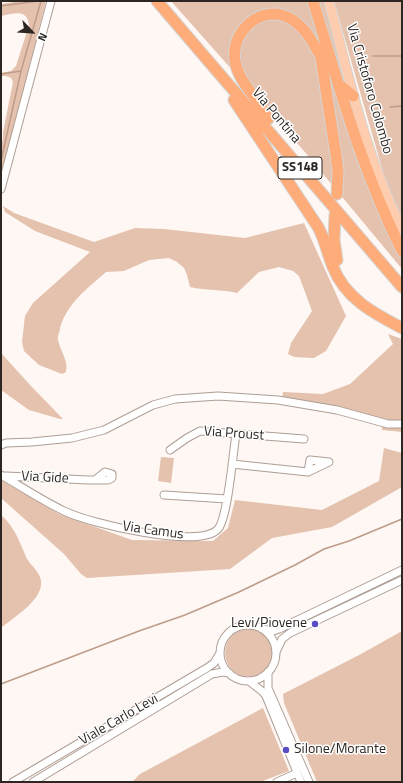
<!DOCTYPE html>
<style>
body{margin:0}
#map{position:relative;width:403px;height:783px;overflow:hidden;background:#fef7f3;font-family:"Titillium Web",sans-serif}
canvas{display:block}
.frame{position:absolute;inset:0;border:2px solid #2d2723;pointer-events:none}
.north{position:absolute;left:12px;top:12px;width:40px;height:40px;-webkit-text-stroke:3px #fff;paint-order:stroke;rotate:115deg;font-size:11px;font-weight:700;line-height:16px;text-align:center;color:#2d2723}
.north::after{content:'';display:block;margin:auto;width:14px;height:18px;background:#2d2723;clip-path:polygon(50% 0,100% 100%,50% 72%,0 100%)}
</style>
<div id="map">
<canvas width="403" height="783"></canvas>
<div class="frame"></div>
<div class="north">N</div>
</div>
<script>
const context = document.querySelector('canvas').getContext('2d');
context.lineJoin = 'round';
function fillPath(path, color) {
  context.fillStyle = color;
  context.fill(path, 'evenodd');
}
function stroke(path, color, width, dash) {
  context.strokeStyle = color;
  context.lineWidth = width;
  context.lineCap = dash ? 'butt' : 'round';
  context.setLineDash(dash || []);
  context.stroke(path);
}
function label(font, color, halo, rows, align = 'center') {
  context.font = font + ' "Titillium Web",sans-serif';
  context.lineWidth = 3;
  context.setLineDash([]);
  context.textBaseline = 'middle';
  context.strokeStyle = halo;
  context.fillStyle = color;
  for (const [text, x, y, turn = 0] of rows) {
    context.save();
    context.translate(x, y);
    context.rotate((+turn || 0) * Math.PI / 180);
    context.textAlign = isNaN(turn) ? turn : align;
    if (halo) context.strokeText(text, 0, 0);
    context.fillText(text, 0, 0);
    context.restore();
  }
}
fillPath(new Path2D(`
 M20 1H46L1 177V147L3 138V132L13 82 11 78 6 76H1V73L11 71 16 66 29 25C27 8 13 14 1 16V4Z
 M171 1H326L353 113 377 183 402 237V269L304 151Z
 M334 1H402V218L387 186Z
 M3 206 14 213 94 242 135 228 164 229 245 238 304 223 346 316 326 351 314 358 294 357 288 354 291 343 312 311 299 276 293 271 279 267 259 272 237 293C222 289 206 291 190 287L187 275 184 268 177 262 169 258 149 260 124 271 106 272C88 288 67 303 60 328 60 332 57 336 58 340 60 351 69 361 66 372L62 374 39 365 24 351 22 342 25 316 33 303 90 252 35 231 5 212Z
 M388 334 402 339V432L382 430V422L282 401 283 392 323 394 350 384 393 344Z
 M1 353 31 386 63 419H60L29 410 1 390Z
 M384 448 402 453V487L332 527 272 538 230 569 87 578 81 574 64 554 1 498V480L59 514 132 540 213 541 228 528 235 500 322 510 379 481Z
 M161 457 174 458 171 483 158 481Z
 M1 515C14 526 20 542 26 557 30 565 37 569 40 577 48 597 14 617 1 628Z
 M225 653a24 24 0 1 1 48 0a24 24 0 1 1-48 0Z
 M402 631V782H317L284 703 283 694 361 654Z
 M263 708 289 771 260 782H132L140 774Z`), '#e4c2ae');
stroke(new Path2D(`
 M1 6 38 1
 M373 56H402
 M1 74 21 71
 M390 107 402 106
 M1 161 21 71 41 1
 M1 684 139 631 185 615 239 592 295 565 324 549 349 541 402 519`), '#be9c89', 1.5);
const minor = new Path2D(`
 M1 189 51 1
 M1 445 6 443 32 442 72 438 104 430 153 405 175 399 218 396 278 400 337 410 388 424H402
 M170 450 187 438 200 431 304 439
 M232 464 308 472 329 462 310 460 308 472
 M1 475C22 487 43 501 64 511 88 523 200 550 218 529 228 518 233 452 236 434
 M6 476 88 480H95L105 472 112 474V478L108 480H95
 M164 495 227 499
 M220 653a28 28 0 1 1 56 0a28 28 0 1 1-56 0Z
 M262 629 273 631 279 629 402 570
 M276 652 282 639 290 633 402 580
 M268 672V688L309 782
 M249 681 263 692 266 696 301 782
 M13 782 207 668 214 663 220 653
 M33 782 212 674 223 672 229 673
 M277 782 297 773`);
const major = new Path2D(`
 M329 1C349 79 366 157 402 229`);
const highway = new Path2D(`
 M157 1 402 287
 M313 1C339 86 362 171 402 251
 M320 52 336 155 338 171 337 194
 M338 84 353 96
 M234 100 318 227C325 239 327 253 333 267 345 298 373 313 402 328
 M268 119C259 98 239 84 235 61 230 31 263 2 291 19 306 28 313 43 321 57
 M335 215 334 240 337 260`);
stroke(minor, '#ae9e95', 9);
stroke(major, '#d5d4d3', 11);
stroke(highway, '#d5d4d3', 13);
stroke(minor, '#fff', 7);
stroke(major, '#fecdaf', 9);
stroke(highway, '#feac79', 11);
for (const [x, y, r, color] of [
 [315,624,4,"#5a4cc4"],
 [286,750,4,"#5a4cc4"]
]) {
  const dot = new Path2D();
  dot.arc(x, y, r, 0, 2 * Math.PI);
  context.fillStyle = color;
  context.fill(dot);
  stroke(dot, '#fff', 1.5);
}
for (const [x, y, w] of [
 [300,168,44]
]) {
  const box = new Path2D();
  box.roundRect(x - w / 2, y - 11, w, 22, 3);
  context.fillStyle = '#fff';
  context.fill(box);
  stroke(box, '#2d2723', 1);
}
label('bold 13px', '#2d2723', null, [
 ["SS148",300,168]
]);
label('14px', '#2d2723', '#fff', [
 ["Via Cristoforo Colombo",369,89,74],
 ["Via Pontina",276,116,50],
 ["Via Proust",234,434,4],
 ["Via Gide",45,478,3],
 ["Via Camus",153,531,8],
 ["Viale Carlo Levi",119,720,-30]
]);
label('14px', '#2d2723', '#fff', [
 ["Levi/Piovene",307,624],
 ["Silone/Morante",294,750,"left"]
], 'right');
</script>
